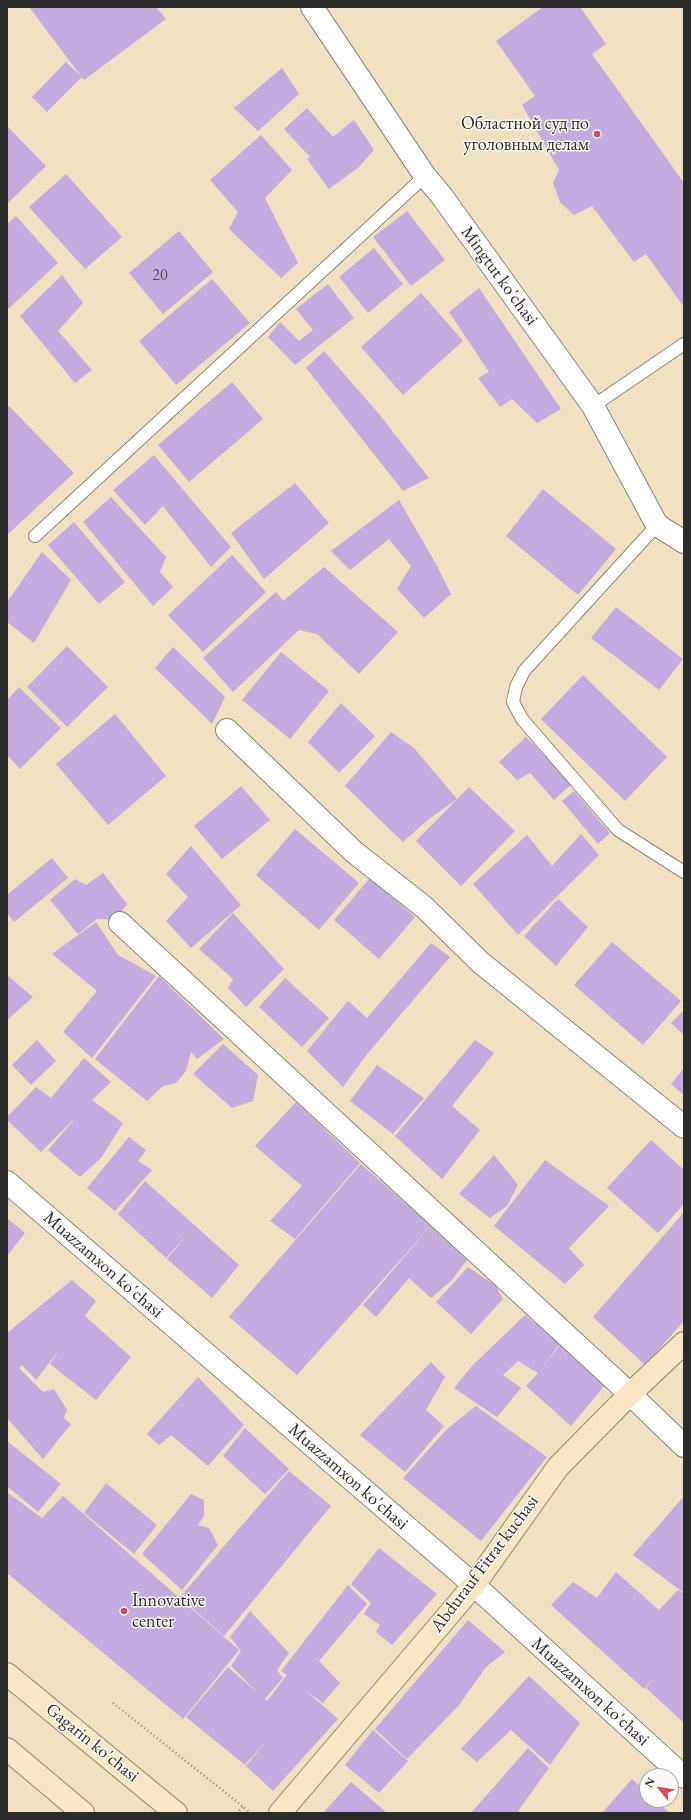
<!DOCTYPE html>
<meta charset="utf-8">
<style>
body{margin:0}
#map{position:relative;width:691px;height:1820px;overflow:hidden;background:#efe0c1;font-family:"EB Garamond",serif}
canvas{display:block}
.frame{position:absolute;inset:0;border:8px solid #2b2b2b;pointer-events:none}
.north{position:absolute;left:639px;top:1768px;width:40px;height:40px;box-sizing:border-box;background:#fdfcf7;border:1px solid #a9a8a5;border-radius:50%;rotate:300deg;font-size:11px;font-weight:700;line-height:16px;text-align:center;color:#2b2b2b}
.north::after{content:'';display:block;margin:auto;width:14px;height:18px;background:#d1495b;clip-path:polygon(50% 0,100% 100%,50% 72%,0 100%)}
</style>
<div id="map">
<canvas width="691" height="1820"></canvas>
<div class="frame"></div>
<div class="north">N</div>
</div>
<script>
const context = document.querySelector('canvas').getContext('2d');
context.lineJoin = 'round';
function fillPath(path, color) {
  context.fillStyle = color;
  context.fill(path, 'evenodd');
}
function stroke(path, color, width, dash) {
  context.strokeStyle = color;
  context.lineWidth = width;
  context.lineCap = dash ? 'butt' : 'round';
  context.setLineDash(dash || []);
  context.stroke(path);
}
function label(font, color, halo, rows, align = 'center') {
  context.font = font + ' "EB Garamond",serif';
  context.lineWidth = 3;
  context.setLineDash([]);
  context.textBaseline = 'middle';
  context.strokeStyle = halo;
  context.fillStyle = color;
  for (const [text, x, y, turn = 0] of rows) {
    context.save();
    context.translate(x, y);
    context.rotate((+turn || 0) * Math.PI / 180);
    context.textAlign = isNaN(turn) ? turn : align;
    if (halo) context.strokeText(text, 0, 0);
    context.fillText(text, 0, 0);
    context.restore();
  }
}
fillPath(new Path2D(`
 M29 7H156L166 19 84 80Z
 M543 7H580L606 44 592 54 684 183V307L646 254 634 262 592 206 574 215 560 202 553 183 559 170 522 105 535 96 496 41Z
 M66 62 82 77 47 112 32 97Z
 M282 68 299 94 258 131 234 108Z
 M307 108 333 137 354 120 374 150 359 167 329 189 307 159 310 157 284 129Z
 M7 126 46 166 7 204Z
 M261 135 292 170 265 198 298 263 281 278 229 229 238 212 210 180Z
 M66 174 122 237 85 269 29 207Z
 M407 211 445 260 411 286 373 237Z
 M16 216 58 263 7 310V224Z
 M179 231 213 272 163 314 129 273Z
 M374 248 403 284 368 313 339 277Z
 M62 275 83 303 58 331 92 370 75 383 20 316Z
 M212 279 250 323 176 385 139 341Z
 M328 284 354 318 295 365 268 337 280 322 299 341 313 330 296 309Z
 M479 288 561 409 537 423 512 399 500 407 478 378 489 372 449 312Z
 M421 293 463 341 403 395 361 347Z
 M324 351 379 414 429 478 403 491 306 368Z
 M232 382 263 419 189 482 158 445Z
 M9 406 74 473 7 535V408Z
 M154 455 231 547 211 567 163 506 145 525 113 490Z
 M295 483 329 523 264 579 231 533Z
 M543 489 616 549 578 595 506 536Z
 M111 497 166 557 160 572 173 587 153 606 83 522Z
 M399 500 436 564 451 594 424 618 397 589 411 566 389 539 350 570 331 551Z
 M74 522 125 582 99 604 48 545Z
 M42 552 71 580 34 643 7 622V602Z
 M232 555 266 592 203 652 168 615Z
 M324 567 398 632 359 674 317 634 299 630 233 692 203 658 276 592 283 601Z
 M616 607 683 659 659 690 591 638Z
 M67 646 108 687 67 727 27 687Z
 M173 647 225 697 212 724 155 668Z
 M281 652 329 691 290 739 242 700Z
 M583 675 667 757 625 801 541 719Z
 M19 687 61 728 20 769 7 755V700Z
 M341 703 375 736 339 773 308 742Z
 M115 714 166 776 108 825 56 764Z
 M391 732 414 748 457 799 429 819 403 842 345 786Z
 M526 737 573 783 554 800 530 773 517 780 499 762Z
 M241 786 270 820 222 859 194 826Z
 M469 787 515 831 461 886 416 841Z
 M574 791 610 833 598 844 562 801Z
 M295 829 359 883 319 930 256 875Z
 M581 834 599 855 518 935 473 884 527 835 552 866Z
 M191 846 241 905 191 948 166 921 188 897 166 874Z
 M52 858 68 878 14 922 7 913V895Z
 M103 873 127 904 115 920 97 919 78 934 50 900 75 879 86 885Z
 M370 878 415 917 379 959 334 920Z
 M558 899 588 927 556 966 524 936Z
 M233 913 284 969 246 1007 228 988 233 979 199 949Z
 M96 922 118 955 156 976 92 1058 63 1032 97 991 52 954Z
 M612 942 681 1001 643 1045 574 985Z
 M431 943 450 957 368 1053 343 1087 307 1051 348 1001 367 1018Z
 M7 975 33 997 7 1020Z
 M159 976 224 1039 197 1059 191 1052 186 1071 176 1083 163 1086 147 1101 95 1059Z
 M285 978 329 1018 302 1047 259 1007Z
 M684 1010V1035L671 1023Z
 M37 1040 56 1061 31 1085 12 1065Z
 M475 1040 494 1053 452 1106 480 1130 442 1179 395 1136Z
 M223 1044 258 1075 253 1101 232 1108 193 1074Z
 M84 1058 111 1082 92 1100 123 1123 101 1158 80 1177 48 1150 78 1115 41 1152 7 1120V1117L36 1087 51 1098Z
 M377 1065 424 1098 393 1134 350 1101Z
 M684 1068V1095L671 1084Z
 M296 1102 360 1163 295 1239 270 1221 302 1186 255 1146Z
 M129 1137 146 1150 138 1161 152 1170 115 1211 87 1188Z
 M651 1140 684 1170V1204L658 1233 607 1188Z
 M494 1155 518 1185 507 1206 490 1218 459 1194Z
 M545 1160 609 1206 569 1248 584 1265 565 1284 494 1226Z
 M361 1164 431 1226 467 1260 451 1281 431 1298 409 1278 376 1317 363 1305 430 1227 297 1375 229 1317Z
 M145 1181 239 1265 212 1298 167 1259 190 1231 166 1258 118 1214Z
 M684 1212V1321L645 1365 593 1317Z
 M7 1218 25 1233 7 1256Z
 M468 1267 496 1286 503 1299 471 1334 436 1302Z
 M72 1280 96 1301 85 1316 131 1357 96 1400 50 1364 59 1350 36 1380 22 1365 19 1368 43 1392 54 1389 67 1410 64 1418 71 1424 43 1459 7 1418V1333Z
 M525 1315 560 1343 541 1370 560 1345 605 1385 571 1426 526 1386 538 1373 518 1361 503 1375 521 1388 497 1417 454 1388 472 1366Z
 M431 1362 445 1377 426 1410 444 1426 405 1472 360 1435Z
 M198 1377 244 1425 208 1466 171 1435 159 1445 147 1434Z
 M476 1406 547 1457 481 1541 403 1478 447 1429Z
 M245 1428 289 1469 265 1494 223 1456Z
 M7 1441 61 1484 38 1512 8 1487 7 1488Z
 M289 1471 331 1506 224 1636 180 1597Z
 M106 1483 157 1525 134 1554 84 1513Z
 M8 1493 42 1518 63 1496 239 1650 183 1719 7 1573V1495Z
 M191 1494 204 1500V1516L198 1525 209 1528 218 1545 182 1590 142 1554Z
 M684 1496V1593L633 1555Z
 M379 1548 437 1594 392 1645 376 1632 380 1625 364 1614 371 1603 351 1584Z
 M616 1572 659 1610 678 1590 684 1594V1723L646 1688 658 1672 644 1689 551 1605 573 1582 597 1598Z
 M348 1585 367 1604 319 1661 340 1683 323 1703 305 1690 338 1719 273 1791 246 1766 269 1738 245 1765 186 1717 228 1667 260 1695 231 1666 241 1651 230 1637 250 1611 289 1653 277 1670 283 1678 265 1699 267 1701 287 1675 281 1671Z
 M468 1620 505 1652 486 1667 459 1705 407 1759 375 1729Z
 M529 1676 580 1723 550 1765 511 1730 477 1762 461 1749Z
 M373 1730 408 1761 379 1793 345 1765Z
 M528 1748 549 1768 518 1811 521 1813H471Z
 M632 1779 647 1792V1800H655L670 1813H602Z
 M351 1782 387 1813H323Z`), '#c2ace0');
const lane = new Path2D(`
 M593 406 684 344
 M657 525 524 671 516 687 513 702 522 719 618 830 684 872
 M35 536 425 176`);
const street = new Path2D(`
 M312 7 425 176 441 195 593 406 657 525 684 542
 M227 730 354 852 424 907 480 962 684 1127
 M120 923 630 1394 684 1446
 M7 1182 474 1585 684 1777`);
const secondary = new Path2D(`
 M7 1674 176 1813
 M7 1749 83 1813
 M280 1813 474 1585 558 1467 630 1394 684 1343`);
stroke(lane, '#8d8676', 14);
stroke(street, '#8d8676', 24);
stroke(secondary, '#8d8676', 24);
stroke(new Path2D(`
 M113 1703 251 1813
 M236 1813 244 1806`), '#8d8676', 2.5, [1, 3]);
stroke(lane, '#fff', 12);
stroke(street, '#fff', 22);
stroke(secondary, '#f9e7c3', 22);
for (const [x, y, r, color] of [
 [597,134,4,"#d1495b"],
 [124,1611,4,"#d1495b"]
]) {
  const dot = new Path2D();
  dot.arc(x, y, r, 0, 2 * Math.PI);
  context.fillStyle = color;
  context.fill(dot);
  stroke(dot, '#fdfcf7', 1.5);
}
label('16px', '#514b58', null, [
 ["20",160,276]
]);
label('18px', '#2b2b2b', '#fdfcf7', [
 ["Областной суд по",589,124],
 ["уголовным делам",589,145],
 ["Innovative",132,1601,"left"],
 ["center",132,1622,"left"]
], 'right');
label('18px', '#2b2b2b', '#fdfcf7', [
 ["Mingtut ko'chasi",499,276,54],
 ["Muazzamxon ko'chasi",103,1265,41],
 ["Muazzamxon ko'chasi",348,1477,41],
 ["Abdurauf Fitrat kuchasi",485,1564,-53],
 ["Muazzamxon ko'chasi",590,1692,42],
 ["Gagarin ko'chasi",92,1743,39]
]);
</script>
